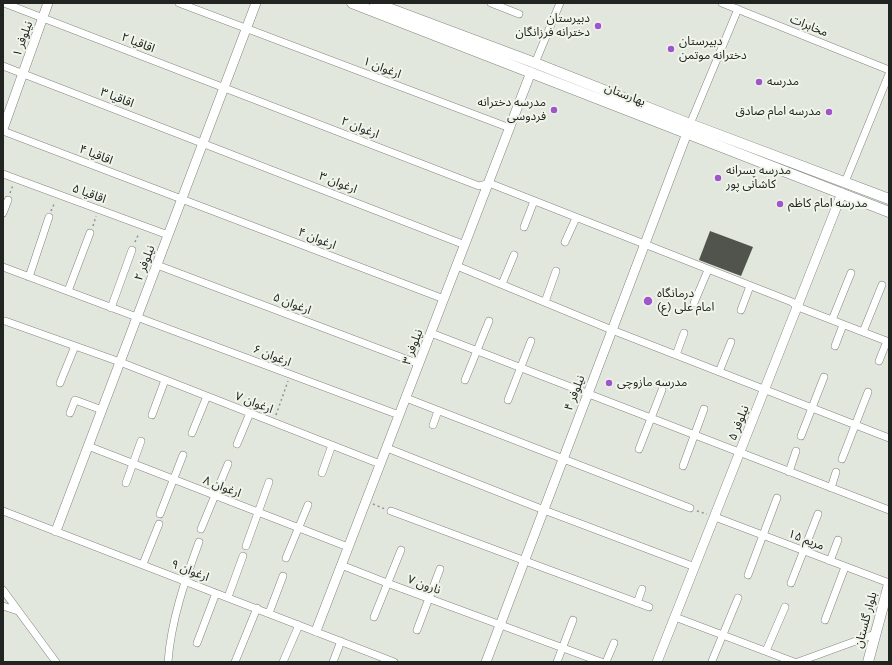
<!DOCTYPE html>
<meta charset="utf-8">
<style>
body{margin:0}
#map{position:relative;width:892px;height:665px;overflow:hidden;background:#e2e7de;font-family:Karla,sans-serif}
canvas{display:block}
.frame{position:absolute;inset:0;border:4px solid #222421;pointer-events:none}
</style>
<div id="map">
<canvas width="892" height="665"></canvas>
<div class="frame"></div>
</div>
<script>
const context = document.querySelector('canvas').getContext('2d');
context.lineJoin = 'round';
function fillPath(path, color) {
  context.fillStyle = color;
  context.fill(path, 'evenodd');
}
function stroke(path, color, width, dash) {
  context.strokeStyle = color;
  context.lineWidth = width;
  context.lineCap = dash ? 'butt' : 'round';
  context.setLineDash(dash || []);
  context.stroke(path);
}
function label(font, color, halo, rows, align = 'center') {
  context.font = font + ' Karla,"Noto Sans Arabic",sans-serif';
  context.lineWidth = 4;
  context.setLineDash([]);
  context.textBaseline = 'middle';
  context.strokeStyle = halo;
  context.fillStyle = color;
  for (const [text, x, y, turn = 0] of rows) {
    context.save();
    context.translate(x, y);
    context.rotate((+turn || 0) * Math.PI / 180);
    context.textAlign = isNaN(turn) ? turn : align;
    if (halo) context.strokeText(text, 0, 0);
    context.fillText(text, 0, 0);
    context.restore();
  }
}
fillPath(new Path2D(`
 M710 231 753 247 741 276 699 260Z`), '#50544c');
const minor = new Path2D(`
 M4 3 479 186 489 183 792 302 798 307 889 342
 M179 3 510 128
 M491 3 519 14
 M722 3 889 70
 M535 63 560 3
 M3 66 465 245
 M690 124 738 9
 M3 131 444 299
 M3 174 168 235
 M845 182 889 74
 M3 213 8 200
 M524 227 534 201
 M565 242 576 218
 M157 265 419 364
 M457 266 612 330 889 438
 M3 267 399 415
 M29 277 49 217
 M502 284 514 255
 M68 291 90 233
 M545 302 556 271
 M694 303 708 270
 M111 308 132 250
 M741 310 750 286
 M832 320 851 273
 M5 321 120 362 380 464
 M863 332 882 285
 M431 333 889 510
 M835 346 843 325
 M676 355 684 333
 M879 361 887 341
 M719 372 731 342
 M465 380 489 321
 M60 383 75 346
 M406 398 690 508
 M508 400 531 341
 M70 413 75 400 102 410
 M152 415 165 380
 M433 425 438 411
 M192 433 207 396
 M801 436 824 377
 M237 444 250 413
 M88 446 348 547
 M387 448 544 510 695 567
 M639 449 662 390
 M842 459 868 392
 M683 466 704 409
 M789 472 796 451
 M322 473 332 445
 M126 483 141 441
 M831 488 836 472
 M3 511 394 662
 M391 511 649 607
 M160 514 183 455
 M715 517 889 583
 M201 529 228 464
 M246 546 269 482
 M286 558 308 505
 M830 561 838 540
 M143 564 159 524
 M341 565 387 583 601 662
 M748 575 777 498
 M791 583 818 514
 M3 590 56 662
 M228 597 243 556
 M637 603 642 589
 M3 606 18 611
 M269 613 283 576
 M374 617 401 550
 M675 617 794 662
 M825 620 845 567
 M417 630 440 569
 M197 643 216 593
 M766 651 785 607
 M712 661 738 598
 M168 662C171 621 185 580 199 542
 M235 662 257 608
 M283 662 299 625
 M333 662 341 641
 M557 662 573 620
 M606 662 614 643
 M798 662 875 634`);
const tertiary = new Path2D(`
 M3 129 48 3
 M56 531 256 3
 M316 631 531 72
 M486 662 687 133
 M657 662 842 193`);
const secondary = new Path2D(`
 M352 3 889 212
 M375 3 535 63 690 124 889 199
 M868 662 889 584`);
stroke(minor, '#82877f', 8);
stroke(tertiary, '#82877f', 10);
stroke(secondary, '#82877f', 11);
stroke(new Path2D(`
 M10 193 13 185
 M51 211 55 202
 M93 226 96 216
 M135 242 139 233
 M276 415 288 381
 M373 504 385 509
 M697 511 707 514`), '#92958f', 1.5, [2, 3]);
stroke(minor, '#fff', 7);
stroke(tertiary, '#fff', 9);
stroke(secondary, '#fff', 10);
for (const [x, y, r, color] of [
 [598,26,4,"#9e56ca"],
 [671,49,4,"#9e56ca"],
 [759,82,4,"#9e56ca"],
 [554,110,4,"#9e56ca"],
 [829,112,4,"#9e56ca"],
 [718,178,4,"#9e56ca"],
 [780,204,4,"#9e56ca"],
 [648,301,5,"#9e56ca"],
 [609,383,4,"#9e56ca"]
]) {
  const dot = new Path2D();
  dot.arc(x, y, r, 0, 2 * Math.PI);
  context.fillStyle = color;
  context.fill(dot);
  stroke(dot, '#f0f5eb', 1.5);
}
label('12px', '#222421', '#f0f5eb', [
 ["دبیرستان",590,19,"right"],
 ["دخترانه فرزانگان",590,33,"right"],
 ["دبیرستان",679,42],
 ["دخترانه موتمن",679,56],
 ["مدرسه",767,82],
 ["مدرسه دخترانه",546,103,"right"],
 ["فردوسی",546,117,"right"],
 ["مدرسه امام صادق",821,112,"right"],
 ["مدرسه پسرانه",726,171],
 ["کاشانی پور",726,185],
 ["مدرسه امام کاظم",788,204],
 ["درمانگاه",657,294],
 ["امام علی (ع)",657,308],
 ["مدرسه مازوچی",617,383]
], 'left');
label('12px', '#222421', '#f0f5eb', [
 ["مخابرات",809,26,22],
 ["نیلوفر ۱",23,39,-70],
 ["اقاقیا ۲",138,43,21],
 ["ارغوان ۱",382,68,21],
 ["بهارستان",625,95,21],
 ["اقاقیا ۳",117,98,21],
 ["ارغوان ۲",360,128,21],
 ["اقاقیا ۴",96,155,21],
 ["ارغوان ۳",338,183,21],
 ["اقاقیا ۵",89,194,20],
 ["ارغوان ۴",317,239,21],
 ["نیلوفر ۲",145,263,-69],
 ["ارغوان ۵",292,304,21],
 ["نیلوفر ۳",413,347,-69],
 ["ارغوان ۶",272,356,21],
 ["نیلوفر ۴",575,393,-69],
 ["ارغوان ۷",254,403,21],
 ["نیلوفر ۵",739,423,-68],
 ["ارغوان ۸",222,487,21],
 ["مریم ۱۵",806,540,21],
 ["ارغوان ۹",190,571,21],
 ["نارون ۷",424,585,20],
 ["بلوار گلستان",866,620,-75]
]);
</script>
